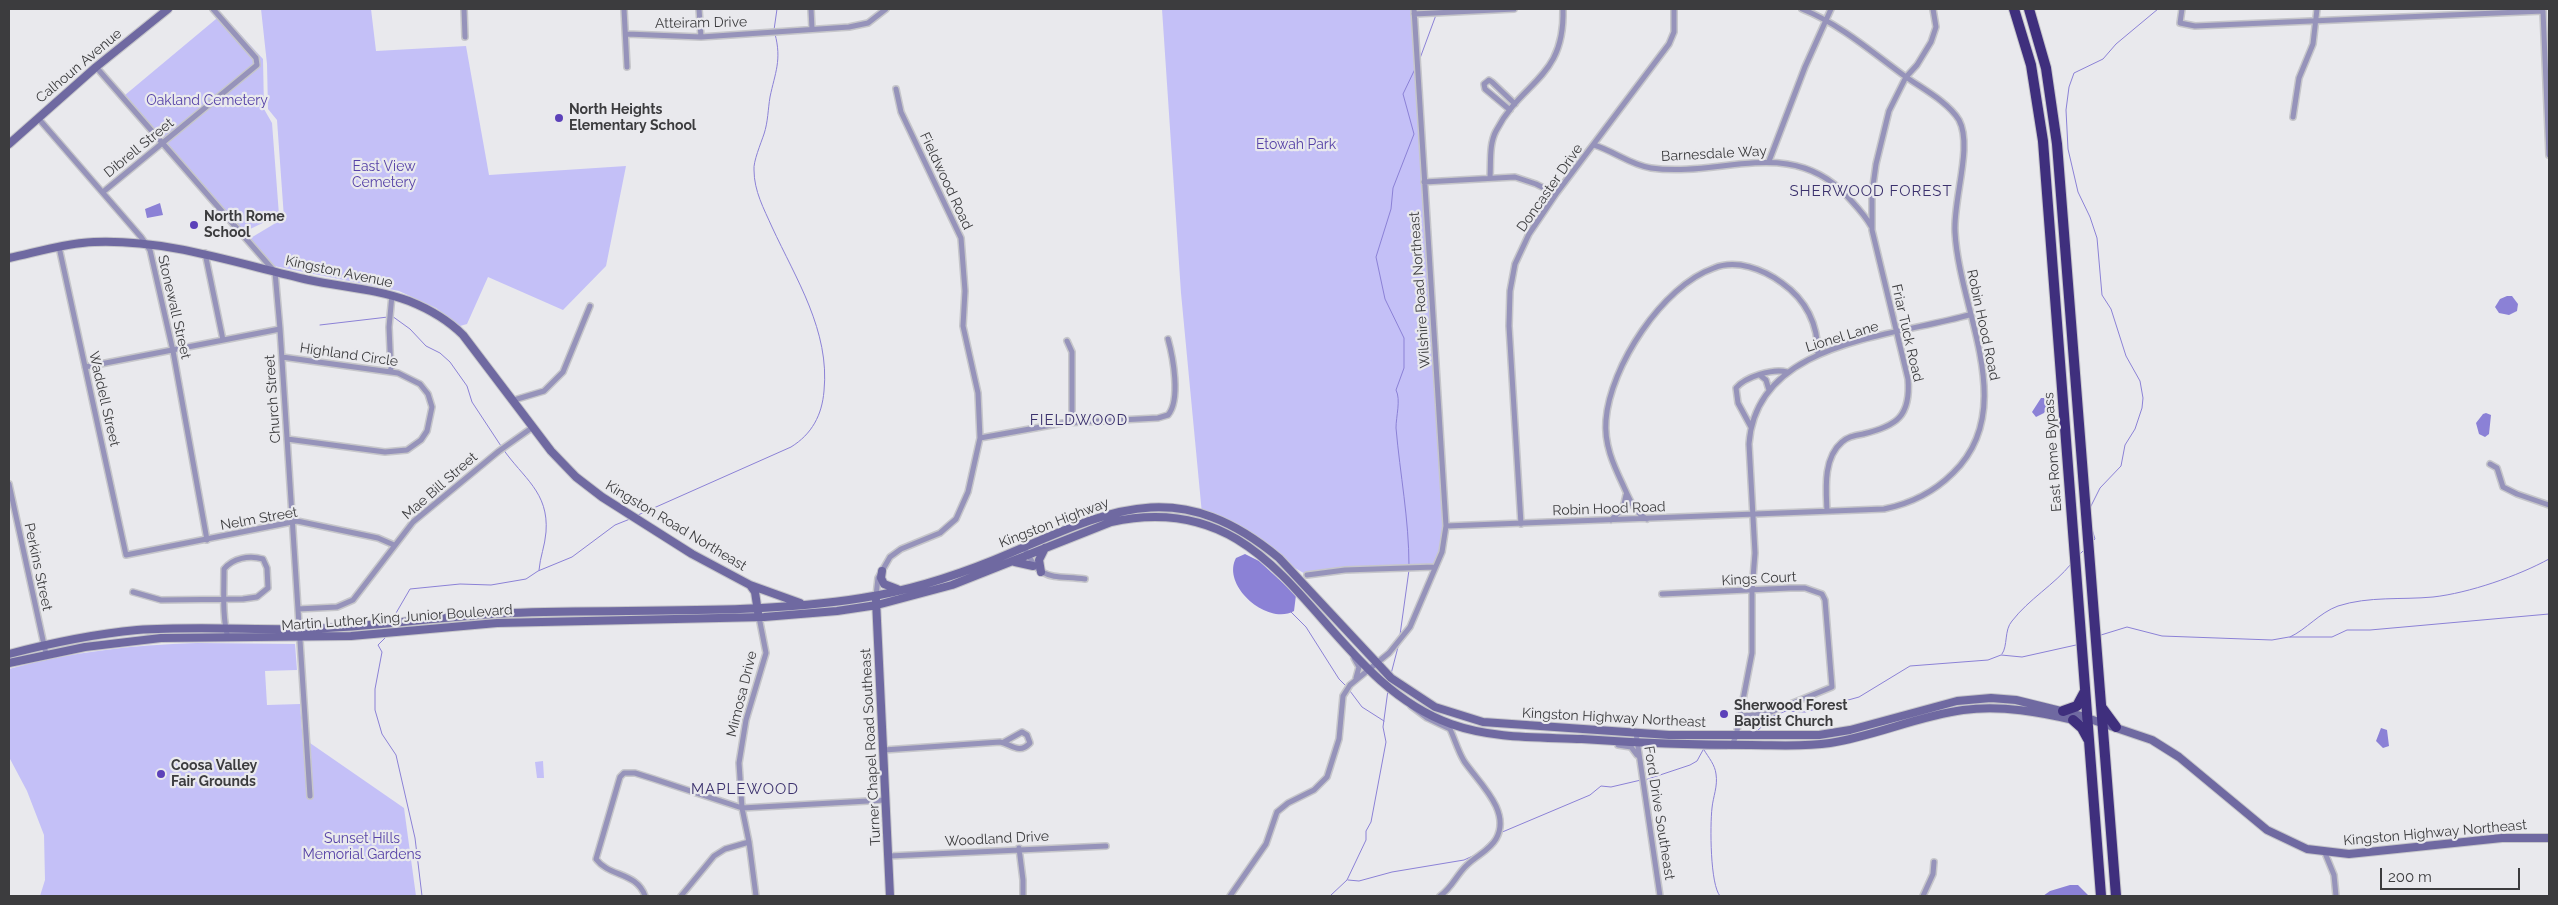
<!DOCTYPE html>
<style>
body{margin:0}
#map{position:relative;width:2558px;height:905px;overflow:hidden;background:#e9e9ed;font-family:Raleway,sans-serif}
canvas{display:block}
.frame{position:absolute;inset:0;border:10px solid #3c3c3e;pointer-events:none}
.scale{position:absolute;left:2380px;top:868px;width:140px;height:22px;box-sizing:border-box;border:2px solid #3c3c3e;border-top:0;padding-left:6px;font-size:15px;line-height:18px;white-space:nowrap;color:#3c3c3e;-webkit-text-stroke:4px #e9e9ed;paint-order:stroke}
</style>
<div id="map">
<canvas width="2558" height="905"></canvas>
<div class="frame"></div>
<div class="scale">200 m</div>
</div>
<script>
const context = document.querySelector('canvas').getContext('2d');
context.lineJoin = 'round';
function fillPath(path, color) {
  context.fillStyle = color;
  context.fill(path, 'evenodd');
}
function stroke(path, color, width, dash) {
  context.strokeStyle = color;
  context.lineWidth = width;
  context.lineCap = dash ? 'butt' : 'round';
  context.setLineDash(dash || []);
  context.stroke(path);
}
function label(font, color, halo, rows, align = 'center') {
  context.font = font + ' Raleway,sans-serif';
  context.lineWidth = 4.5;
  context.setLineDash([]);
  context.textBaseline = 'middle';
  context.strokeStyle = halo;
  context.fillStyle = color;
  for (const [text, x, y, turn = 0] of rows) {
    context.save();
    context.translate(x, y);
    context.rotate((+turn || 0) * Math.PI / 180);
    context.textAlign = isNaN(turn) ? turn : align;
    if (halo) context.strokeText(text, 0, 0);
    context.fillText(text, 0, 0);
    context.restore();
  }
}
fillPath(new Path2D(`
 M261 9H371L376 51 466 46 489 175 626 166 606 266 563 310 488 277 467 324 460 326 436 308 399 291 274 266 249 239 284 218 277 120 268 109 267 64Z
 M1162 9H1413L1446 535 1435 567 1307 575 1202 514 1181 293Z
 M222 14 263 59 264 109 272 123 279 215 244 232 125 95Z
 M197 643 295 644 297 670 265 671 267 705 300 704 307 796 312 798 310 743 404 808 416 896H40L45 880 44 835 27 791 9 757V669C71 652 132 645 197 643Z
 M543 761 544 778H537L535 762Z`), '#c4c0f7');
fillPath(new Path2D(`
 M160 203 163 215 147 218 145 209Z
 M2507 296H2512L2518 304 2517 311 2509 315 2499 313 2495 307 2500 299Z
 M2041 398H2044L2047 407 2044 413 2036 417 2032 412Z
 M2486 413 2491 415 2489 434 2485 437 2479 434 2476 423 2483 414Z
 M1245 554 1259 561 1296 595 1294 611C1268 626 1221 586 1236 558Z
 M2381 728 2387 730 2389 746 2383 748 2376 741Z
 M2070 885H2078L2089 896H2043L2050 891Z`), '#8b81d6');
stroke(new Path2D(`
 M774 30 777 9
 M1419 61 1436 15
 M392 316 410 329 426 346 440 353 450 362 467 386 472 402 501 446
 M320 325 388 317
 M503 449C523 478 549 492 546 532 545 546 540 557 539 570
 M2090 508 2100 488 2121 466 2125 445 2135 429 2142 408 2143 398 2140 381 2126 356 2111 309 2102 295 2097 238 2090 217 2078 192 2068 149 2066 110 2069 87 2074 73 2103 59 2116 44 2158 9
 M638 515 791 447C812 434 822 415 824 391 830 331 796 279 772 227 764 209 754 191 754 170 753 162 761 143 764 134 768 122 768 109 770 97 775 73 782 60 775 34
 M2091 526 2095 539 2093 541
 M2079 555 2085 549
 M1409 566C1409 519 1400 474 1396 428 1396 416 1401 400 1396 390L1404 368V338L1385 299 1376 257 1391 209 1393 188 1414 134 1403 94 1415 69
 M1291 612 1306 627 1339 679 1346 686
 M392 620 410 589 460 584 491 585 526 579 538 571 572 557 615 525 630 519
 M1400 635 1409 570
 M2101 635 2127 627 2162 636 2272 640 2289 637H2332L2347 630H2370L2549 614
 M386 637 378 645 382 652 375 689V710L382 734 396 755 415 838 422 896
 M2290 637C2307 629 2319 613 2338 606 2369 596 2401 600 2433 597 2469 593 2518 576 2549 559
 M2002 654C2008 646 2004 630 2012 621 2029 599 2054 585 2071 564
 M1391 674 1398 647
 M1350 691 1362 707 1384 721
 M1756 732 1773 716 1786 711 1805 712 1859 697 1910 666 1988 660 2001 655 2022 657 2076 645
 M1703 749H1727
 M1704 750C1709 758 1715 765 1716 774 1718 786 1713 797 1712 808 1710 825 1710 885 1720 896
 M1645 780 1690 765 1697 761 1703 750
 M1500 833 1590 795 1601 786 1611 787 1641 780
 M1348 880 1359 881 1392 872 1464 860 1477 854 1495 837
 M1330 896 1347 880 1366 840V831L1371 822 1386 742 1383 727 1388 690`), '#8b81d6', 1);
const street = new Path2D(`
 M464 9 465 37
 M624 9 627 67
 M699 9 701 37
 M811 9 812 29
 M2182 9 2180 23 2195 26 2543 11
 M2543 11 2549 155
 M1414 14 1514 9
 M627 34 701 37 849 27 868 23 886 9
 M96 67 275 272 280 329 310 796
 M1510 110 1485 89 1484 84 1489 80 1492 82 1515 104
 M2293 117 2299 78 2313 44 2317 9
 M38 118 141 237 150 250 173 351 207 540
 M1594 145C1614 151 1630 165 1651 168 1721 178 1790 135 1847 196 1856 206 1865 215 1871 226
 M1769 161 1805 67 1831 9
 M1490 177C1491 162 1489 144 1496 131 1522 80 1565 79 1563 9
 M1424 182 1515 177 1536 184 1556 194
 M103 192 257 65 256 58 213 9
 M59 247 126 555 297 521 378 538 394 545
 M205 253 223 340
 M1067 341 1072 352V422
 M282 357 398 373 420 384 428 394 432 407 427 431 421 440 407 450 385 452 287 439
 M85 367 280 329
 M391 372 389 327 392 295
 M1761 376 1766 380 1769 390
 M514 400 544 391 563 372 590 306
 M1751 427 1738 403 1736 388C1745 377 1773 368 1787 372
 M980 438 1063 423 1158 418 1168 415C1181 400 1173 357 1168 339
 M2490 464 2497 468 2503 487 2517 494 2549 505
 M9 484 46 654
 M1827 511C1826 489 1823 458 1842 442 1847 437 1856 435 1863 434 1897 426 1911 416 1908 379L1872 230V193L1876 164 1889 111 1906 77 1917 65 1931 42 1936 27 1933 9
 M1647 519C1634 512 1629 498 1623 485 1613 464 1604 444 1606 420 1610 367 1662 286 1714 268 1736 259 1763 269 1782 283 1806 300 1818 324 1818 354
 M1611 520 1623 508 1626 495
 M1521 524 1509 326 1510 291 1515 264 1529 234 1556 194 1669 44 1674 32V9
 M1446 526 1884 509C1909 504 1934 492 1953 473 2020 408 1959 311 1955 232 1953 199 1973 146 1959 120 1948 102 1923 89 1906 77 1873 53 1840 24 1802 9
 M1024 547C1040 582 1051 575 1085 579
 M1307 575 1345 570 1435 567
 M133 592 161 600 243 599 257 597 268 588 267 568 263 559C249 555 233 558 224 569 224 592 222 616 228 638
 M1662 594 1790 588H1805L1822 594 1825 600 1832 687 1766 714 1740 716
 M876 596 878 578 890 557 901 549 940 533 956 519 968 492 980 438 978 393 963 326 965 291 961 238 901 112 896 89
 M298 609 337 607 353 600 413 522 499 451 533 427
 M1354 658 1359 667 1356 678
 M1411 706 1427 718 1450 729C1455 740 1458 751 1464 761 1478 782 1512 811 1496 839 1489 851 1477 855 1467 865 1457 874 1452 888 1440 896
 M1636 733 1660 896
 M1618 745 1631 747 1637 755
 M1732 745 1736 736 1752 653V591L1755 553 1749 444C1756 341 1892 337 1969 315
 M884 750 1000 742C1011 744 1019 755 1030 743L1027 735 1022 732 1004 742
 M1019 848 1023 880V896
 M2325 853 2334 875 2336 896
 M889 856 1106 846
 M645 896C637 872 609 877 596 859L620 777 624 773H635L654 779 742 808 886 800
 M681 896 714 856 725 849 749 842
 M756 896 749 842 742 808 739 763 746 720 766 653 759 617
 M1230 896 1266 844 1277 812 1288 803 1314 790 1327 777 1339 739 1343 696 1350 685 1389 653 1410 627 1442 552 1446 526 1414 9
 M1923 896 1933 874 1934 862`);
const secondary = new Path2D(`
 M9 144 96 67 168 9
 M9 258C37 252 66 243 94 242 168 239 238 264 309 280 342 287 377 289 409 301 429 309 448 320 463 335L551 451 576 477 602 497 692 554 750 585 755 592 758 612
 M1015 562 1033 566
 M882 571 881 578 884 584 897 589
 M1041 572 1039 560 1045 548
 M750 585 800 603
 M876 600 890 896
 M9 654C51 643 94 634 137 630 194 626 251 630 307 629 375 627 442 616 510 613 626 608 747 616 862 598 908 591 952 577 994 560 1104 514 1173 470 1279 558L1391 678 1435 707 1483 722 1669 735H1819L1850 730 1957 701 1991 698 2016 700 2081 716 2152 740 2179 757 2267 830 2307 849 2349 854 2502 838H2549
 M9 663 85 647 161 638 351 636 497 623 764 617 837 611 877 605 952 585 1111 522C1288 483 1315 675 1451 724 1493 739 1539 737 1582 739 1638 743 1694 745 1751 745 1777 745 1804 747 1830 743 1875 736 1918 716 1963 710 2002 705 2040 712 2078 721`);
const highway = new Path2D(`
 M2014 9 2031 65 2043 141 2101 896
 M2029 9 2046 68 2057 144 2116 896
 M2102 708 2116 727
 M2063 711 2077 706 2085 691
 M2073 720 2082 728 2088 739`);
stroke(street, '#c6c6ca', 8);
stroke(secondary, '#c6c6ca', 10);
stroke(highway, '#c6c6ca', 12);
stroke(street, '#9693ba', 5);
stroke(secondary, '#6f69a1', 8);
stroke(highway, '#3f2f7d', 10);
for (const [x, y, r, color] of [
 [559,118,5,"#5c41b9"],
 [194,225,5,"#5c41b9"],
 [1724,714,5,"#5c41b9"],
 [161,774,5,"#5c41b9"]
]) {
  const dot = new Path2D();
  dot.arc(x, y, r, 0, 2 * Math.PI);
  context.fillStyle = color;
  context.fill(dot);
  stroke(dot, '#e9e9ed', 2);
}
label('14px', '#3c3c3e', '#e9e9ed', [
 ["Atteiram Drive",701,23,-1],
 ["Calhoun Avenue",79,66,-40],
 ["Dibrell Street",139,148,-39],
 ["Barnesdale Way",1714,154,-3],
 ["Fieldwood Road",946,181,65],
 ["Doncaster Drive",1550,188,-55],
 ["Kingston Avenue",339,272,12],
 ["Wilshire Road Northeast",1420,290,-94],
 ["Stonewall Street",174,307,77],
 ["Robin Hood Road",1983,325,78],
 ["Friar Tuck Road",1907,333,77],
 ["Lionel Lane",1842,337,-17],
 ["Highland Circle",349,355,8],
 ["Waddell Street",104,399,77],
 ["Church Street",273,399,-94],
 ["East Rome Bypass",2053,452,-94],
 ["Mae Bill Street",440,486,-41],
 ["Robin Hood Road",1609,509,-2],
 ["Nelm Street",259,519,-10],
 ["Kingston Highway",1054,523,-21],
 ["Kingston Road Northeast",676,526,31],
 ["Perkins Street",38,567,78],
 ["Kings Court",1759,579,-3],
 ["Martin Luther King Junior Boulevard",397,618,-4],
 ["Mimosa Drive",742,694,-76],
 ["Kingston Highway Northeast",1614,718,3],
 ["Turner Chapel Road Southeast",871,747,-93],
 ["Ford Drive Southeast",1659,813,81],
 ["Kingston Highway Northeast",2435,833,-5],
 ["Woodland Drive",997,839,-3]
]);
label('14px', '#5642a7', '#e9e9ed', [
 ["Oakland Cemetery",207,101],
 ["Etowah Park",1296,145],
 ["East View",384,167],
 ["Cemetery",384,183],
 ["Sunset Hills",362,839],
 ["Memorial Gardens",362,855]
]);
label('bold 14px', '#3c3c3e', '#e9e9ed', [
 ["North Heights",569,110],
 ["Elementary School",569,126],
 ["North Rome",204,217],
 ["School",204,233],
 ["Sherwood Forest",1734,706],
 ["Baptist Church",1734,722],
 ["Coosa Valley",171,766],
 ["Fair Grounds",171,782]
], 'left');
context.letterSpacing = '1px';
label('15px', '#3b316d', '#e9e9ed', [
 ["SHERWOOD FOREST",1871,191],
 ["FIELDWOOD",1079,420],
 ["MAPLEWOOD",745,789]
]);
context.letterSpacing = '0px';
</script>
